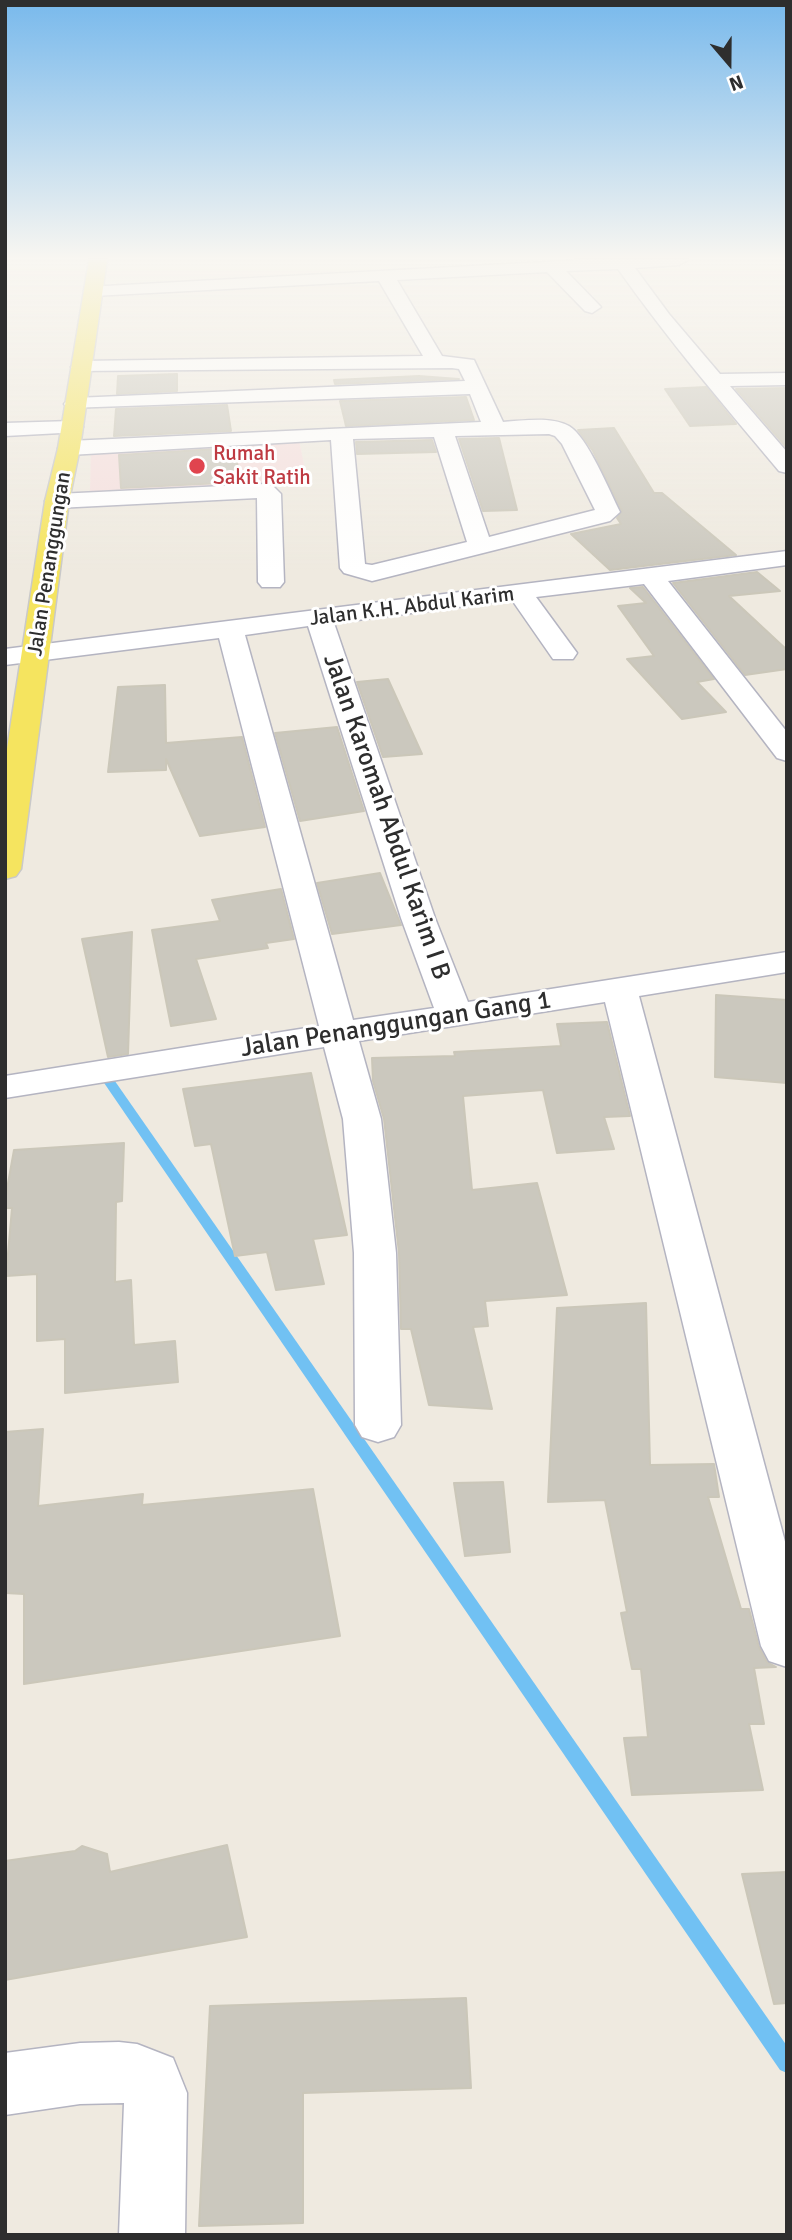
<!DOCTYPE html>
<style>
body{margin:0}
#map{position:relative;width:792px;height:2240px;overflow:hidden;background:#efeae0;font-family:Signika,sans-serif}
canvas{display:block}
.frame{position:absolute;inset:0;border:7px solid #2e2e2e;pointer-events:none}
.north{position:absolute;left:694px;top:28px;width:70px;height:70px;-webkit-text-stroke:5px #fff;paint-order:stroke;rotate:160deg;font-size:19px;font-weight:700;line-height:28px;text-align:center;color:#2e2e2e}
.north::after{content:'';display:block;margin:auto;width:24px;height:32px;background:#2e2e2e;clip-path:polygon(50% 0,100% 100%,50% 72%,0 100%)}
</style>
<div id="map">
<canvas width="792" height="2240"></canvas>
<div class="frame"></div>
<div class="north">N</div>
</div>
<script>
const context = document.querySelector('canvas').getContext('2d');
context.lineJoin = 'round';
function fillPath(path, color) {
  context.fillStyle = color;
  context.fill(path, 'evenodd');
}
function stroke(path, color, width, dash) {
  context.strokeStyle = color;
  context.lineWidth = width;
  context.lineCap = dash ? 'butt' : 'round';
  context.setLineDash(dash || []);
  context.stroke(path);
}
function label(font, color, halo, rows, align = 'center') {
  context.font = font + ' Signika,sans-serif';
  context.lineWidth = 6;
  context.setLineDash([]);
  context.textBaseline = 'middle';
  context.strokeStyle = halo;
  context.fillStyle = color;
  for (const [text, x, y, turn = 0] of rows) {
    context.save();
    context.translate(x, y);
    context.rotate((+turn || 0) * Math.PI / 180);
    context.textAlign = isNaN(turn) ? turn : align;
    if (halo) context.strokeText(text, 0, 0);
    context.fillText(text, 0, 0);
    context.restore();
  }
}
fillPath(new Path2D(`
 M299 440 308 484 90 493 91 448Z`), '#f5dfde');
fillPath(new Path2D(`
 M106 1073 110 1074 787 2046V2073L780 2070 100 1077Z`), '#71c1f3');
const building = new Path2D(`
 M177 374V391L117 394 118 376Z
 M419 376 459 379 335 384 334 380Z
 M706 387 715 398 736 424 690 426 665 389Z
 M787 388V448L736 389Z
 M466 397 474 420 346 426 340 401Z
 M227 405 231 431 114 436 116 409Z
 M614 428 654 493H662L736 555 610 570 571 534 621 524 617 518 622 511 593 451 578 430Z
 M499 438 517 510 483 511 459 439Z
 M432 440 436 452 357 454 356 442Z
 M234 448 241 482 121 488 119 455Z
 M757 572 780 591 729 596 787 650V669L745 675 673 583Z
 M643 587 714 679 697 682 726 712 682 719 627 659 654 656 618 606 646 603 630 588Z
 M388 679 422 754 383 757 357 682Z
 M165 685 166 743 242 737 265 827 200 836 166 759V770L108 772 118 687Z
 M337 727 364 811 300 821 275 733Z
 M380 873 401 925 332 934 317 883Z
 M281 889 294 939 266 943 268 948 196 959 216 1019 171 1026 152 930 220 921 212 900Z
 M132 932 128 1054 108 1057 82 939Z
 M716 995 787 1000V1083L715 1077Z
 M607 1022 630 1116 604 1117 614 1149 557 1153 543 1090 463 1096 472 1190 537 1183 567 1295 485 1301 488 1326 473 1327 492 1409 429 1405 411 1329H401L399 1253 384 1119 373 1081 372 1058 455 1056 454 1052 561 1046 557 1024Z
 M311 1073 347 1235 313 1239 324 1284 276 1290 267 1252 235 1256 211 1144 195 1146 183 1089Z
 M124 1143 122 1201 116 1202 115 1282 131 1280 134 1345 175 1341 178 1382 65 1393V1339L37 1341V1274L6 1276 12 1208H5V1200L14 1150Z
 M646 1303 650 1465 714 1464 719 1497H708L741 1609H749L759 1647 767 1662 776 1667 754 1668 764 1724H749L763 1790 632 1795 624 1738 648 1737 641 1669H632L621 1613 627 1612 605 1500 548 1502 557 1308Z
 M43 1429 38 1506 143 1494 142 1505 313 1489 340 1636 24 1684V1594L5 1593V1432Z
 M503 1482 510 1552 465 1556 454 1483Z
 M227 1845 247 1937 5 1980V1861L75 1851 82 1846 107 1854 110 1872Z
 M787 1872V2003L774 2004 742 1874Z
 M466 1998 471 2088 303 2093V2223L199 2226 210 2006Z`);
fillPath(building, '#cbc8be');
stroke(building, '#cbc7b9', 2);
const minor = new Path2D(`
 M582 260H688L679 265 635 268 669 314 720 374 787 373V385L730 386 787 452V473L779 471C723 404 668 340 618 269L566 271 601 307 592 313 585 311 547 272 397 280 442 356 474 360 503 422C523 421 550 416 569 426 587 436 610 492 620 512L610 521 372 581 344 573 340 568 331 440 69 455 58 448 69 441 481 422 470 394 68 408 64 404 68 400 75 398 465 381 459 369 452 368 74 371 71 367 81 361 423 356 379 281 93 296 87 295 84 291 87 287ZM549 434 555 436 562 444 595 510 489 537 455 436ZM434 437 467 542 372 565 365 564 353 439Z
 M72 421 83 427 80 432 5 436V423Z
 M265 484 273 486 281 494 284 582 280 587H262L258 582 257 498 57 508 49 506 45 501 49 496 57 494Z
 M787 551V565L668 581 787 732V761L777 758 644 584 536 597 577 653 573 659H553L512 600 334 623 435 918 468 1002 787 952V972L639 996 787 1549V1667L769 1661 761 1646 605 1002 359 1041 381 1119 396 1253 401 1425 394 1437 378 1442 362 1437 355 1425 354 1253 343 1119 324 1047 5 1098V1076L319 1026 219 638 5 665V649ZM308 626 401 918 434 1008 353 1020 245 635Z
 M119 2042 137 2044 173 2058 187 2093 185 2235H119L124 2103 80 2104 5 2115V2053L80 2043Z`);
const major = new Path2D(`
 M89 260H107L80 448 69 501 21 869 16 876 5 879V762L45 501 58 448Z`);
stroke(minor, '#b4b4c1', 3);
stroke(major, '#c9c9c9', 3);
fillPath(minor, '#fff');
fillPath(major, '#f5e45f');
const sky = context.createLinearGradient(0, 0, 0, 573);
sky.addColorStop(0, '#78b9ec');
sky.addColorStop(0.45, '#f8f6f1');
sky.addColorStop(1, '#f8f6f100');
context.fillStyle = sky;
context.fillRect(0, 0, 792, 573);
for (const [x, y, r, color] of [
 [197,466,9,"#e0444e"]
]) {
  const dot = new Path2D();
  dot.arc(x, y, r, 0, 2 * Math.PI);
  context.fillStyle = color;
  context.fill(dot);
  stroke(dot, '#fff', 2.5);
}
label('21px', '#be3a42', '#fff', [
 ["Rumah",213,454],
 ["Sakit Ratih",213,478]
], 'left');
label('21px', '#2e2e2e', '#fff', [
 ["Jalan Penanggungan",50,564,-81],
 ["Jalan K.H. Abdul Karim",412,607,-7]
]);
label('26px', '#2e2e2e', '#fff', [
 ["Jalan Karomah Abdul Karim I B",386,817,71],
 ["Jalan Penanggungan Gang 1",396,1025,-9]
]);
</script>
